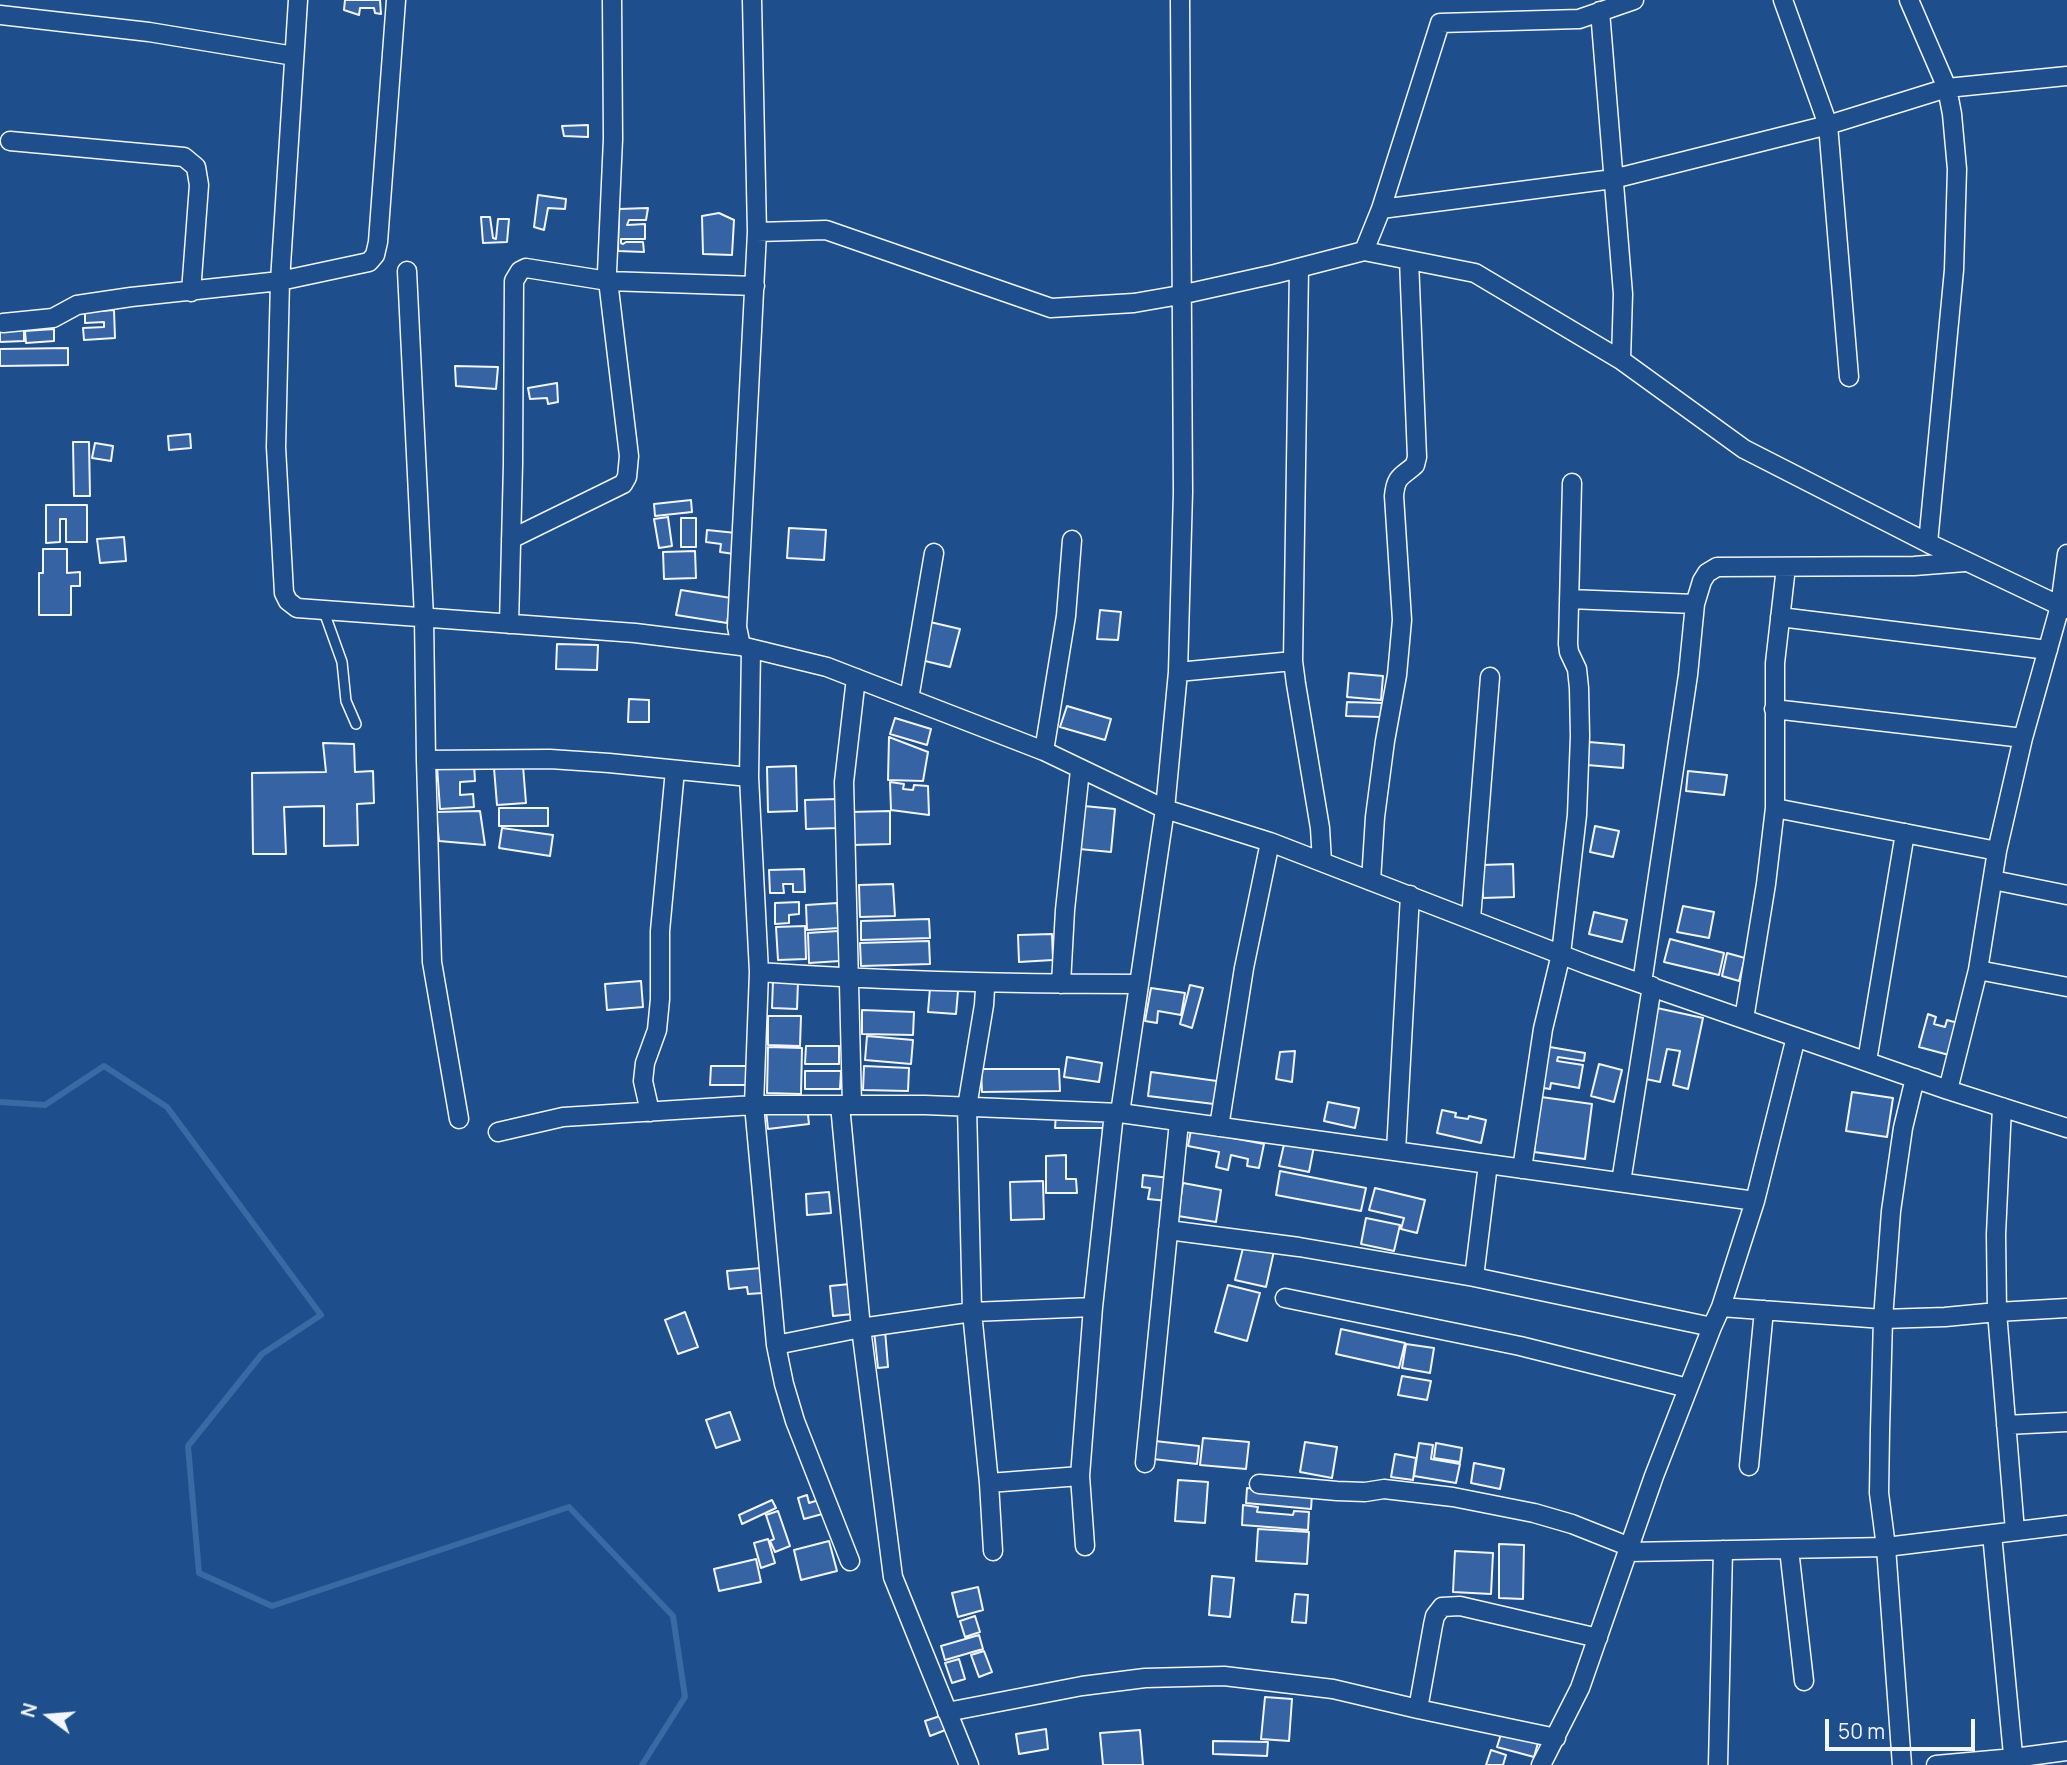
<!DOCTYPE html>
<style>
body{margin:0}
#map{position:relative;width:2067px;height:1765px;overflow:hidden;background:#1f4e8c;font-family:Manrope,sans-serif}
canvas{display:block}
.north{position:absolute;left:14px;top:1681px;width:70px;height:70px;-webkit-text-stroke:5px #1f4e8c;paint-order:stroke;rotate:286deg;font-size:19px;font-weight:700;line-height:28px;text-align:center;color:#f2f6ff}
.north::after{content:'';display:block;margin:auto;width:24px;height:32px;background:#f2f6ff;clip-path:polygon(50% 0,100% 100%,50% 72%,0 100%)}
.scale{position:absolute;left:1825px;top:1719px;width:150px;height:32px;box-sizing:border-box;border:4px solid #f2f6ff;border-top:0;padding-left:9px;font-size:21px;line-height:24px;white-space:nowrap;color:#f2f6ff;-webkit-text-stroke:5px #1f4e8c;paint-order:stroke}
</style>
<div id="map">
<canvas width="2067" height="1765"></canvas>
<div class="north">N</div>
<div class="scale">50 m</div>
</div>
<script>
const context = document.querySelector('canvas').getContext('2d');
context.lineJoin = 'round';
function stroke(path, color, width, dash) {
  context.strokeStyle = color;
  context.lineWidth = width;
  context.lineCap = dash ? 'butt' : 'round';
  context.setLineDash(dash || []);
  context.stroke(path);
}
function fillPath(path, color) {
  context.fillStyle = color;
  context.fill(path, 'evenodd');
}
stroke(new Path2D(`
 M0 1102 45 1105 104 1066 167 1107 321 1315 262 1354 188 1446 199 1573 272 1606 569 1507 673 1616 685 1697 642 1765`), '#3b69a3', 6);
const building = new Path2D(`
 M345 0H380L381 14 375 13 374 8H360L359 15 344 10Z
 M588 125V137L564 136 562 126Z
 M538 195 566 199 565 209 548 208 544 230 534 227Z
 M648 208 646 220H629L627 225 645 224V239H621V243L623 244 626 242H643L644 252 618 251 619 209Z
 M719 213 734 220 732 255 703 254 702 216Z
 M481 217H490L493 238 496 239 498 219H509L507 242 483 243Z
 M114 310 115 338 84 340 83 328 104 327V322L85 323V312Z
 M24 328V341L0 342V329Z
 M54 329V341L26 343 25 331Z
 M68 348V365L0 366V349Z
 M455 366 498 367 496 389 456 386Z
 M557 383 558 402 548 404 547 398 530 399 528 388Z
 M190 434 191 448 169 450 168 436Z
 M73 442H89L90 496H74Z
 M95 443 113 446 111 461 92 458Z
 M691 500 692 512 655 516 654 504Z
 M46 505H87V542H66V519H60V542L46 543Z
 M668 517 672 546 659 548 654 519Z
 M681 518H696V547H681Z
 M789 528 826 530 824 560 787 558Z
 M707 530 736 533 734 554 720 552 721 544 706 542Z
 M124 537 126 561 100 563 97 539Z
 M43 549H67V573L80 572V586H71V615H39V573H43Z
 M695 551 696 578 664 579 663 552Z
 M681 590 731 598 727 623 676 615Z
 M1100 610 1121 612 1118 640 1097 639Z
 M930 622 960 629 950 667 921 660Z
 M557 644 598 645 597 670 556 669Z
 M1349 673 1383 676 1381 700 1347 697Z
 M629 699 649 700V722H628Z
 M1347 702 1382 703 1381 717 1346 716Z
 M1067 706 1111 719 1105 740 1060 727Z
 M895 718 931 729 927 745 890 734Z
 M889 737 928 752 923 781 888 780Z
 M1589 742 1624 745 1623 768 1587 765Z
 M323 743 354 744 355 772 373 771 374 803 357 804 358 845 324 846V806L284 807 286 854H253L252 773 326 772Z
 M474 764 475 781 460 782V795L473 794 474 807 440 809 437 766Z
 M523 766 526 803 497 805 494 768Z
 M796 766 797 811 768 812 767 767Z
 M1688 771 1727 775 1724 795 1686 791Z
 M890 782 904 784 903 789 913 790 914 785 928 786 929 815 891 810Z
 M836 799 837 828 806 829 805 800Z
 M1084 806 1115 809 1111 852 1079 849Z
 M499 808H548V826H499Z
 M480 811 485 845 439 841 436 812Z
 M890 811V844L852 845 851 812Z
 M1595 826 1619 831 1613 857 1590 852Z
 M502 828 553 835 550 856 499 848Z
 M1513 864 1514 897 1483 898 1482 865Z
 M804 869 805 892H793V884H783L784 893H770L769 870Z
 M893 884 895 916 860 917 859 885Z
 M799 902V914L789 915V923L775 924V903Z
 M837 903 839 928 807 930 806 905Z
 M1683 906 1714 912 1709 938 1677 932Z
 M1594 912 1627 920 1622 942 1589 934Z
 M929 919 930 938 861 940V921Z
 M805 926 806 959 778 960 776 927Z
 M838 931 840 961 809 963 808 933Z
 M1052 934 1053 960 1019 962 1018 935Z
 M1670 939 1724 953 1719 975 1664 962Z
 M929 941 930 964 861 966 860 943Z
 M1727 953 1745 958 1739 981 1722 976Z
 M773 980 798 981 797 1009 772 1008Z
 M641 981 643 1007 607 1010 605 984Z
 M1190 985 1203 988 1192 1028 1180 1024Z
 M930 988 958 991 956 1014 928 1012Z
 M1151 988 1185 993 1181 1015 1158 1011 1157 1023 1145 1021Z
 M1657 1008 1703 1018 1688 1089 1673 1085 1680 1051 1667 1049 1660 1082 1641 1078Z
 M862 1010 914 1012 913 1035 862 1034Z
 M1928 1014 1936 1017 1934 1024 1945 1027 1947 1020 1958 1023 1949 1055 1919 1047Z
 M768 1016H801L800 1046 768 1045Z
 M867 1036 913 1040 911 1064 865 1060Z
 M806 1046H839V1064H805Z
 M1544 1046 1585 1053 1584 1061 1558 1057 1557 1061 1583 1065 1579 1088 1551 1083 1550 1089 1537 1087Z
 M768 1047 802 1048 801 1094 767 1093Z
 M1295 1051 1292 1082 1276 1079 1280 1052Z
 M1067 1057 1102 1063 1099 1082 1064 1077Z
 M1599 1064 1622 1070 1614 1102 1591 1096Z
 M711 1066H749V1085H710Z
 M864 1066 909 1068 908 1091 863 1090Z
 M981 1069H1059L1060 1091 982 1092Z
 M805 1071H841L840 1089H805Z
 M1151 1072 1217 1081 1214 1104 1148 1096Z
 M1852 1092 1893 1098 1887 1137 1846 1131Z
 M1541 1097 1592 1104 1585 1159 1534 1152Z
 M1328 1102 1359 1108 1355 1128 1324 1121Z
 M807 1106 809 1124 768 1129 766 1111Z
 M1442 1110 1456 1113 1455 1117 1468 1119 1469 1116 1486 1120 1481 1143 1437 1133Z
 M1056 1113 1106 1114 1105 1128H1055Z
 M1191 1130 1264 1144 1259 1168 1247 1166 1248 1159 1231 1155 1228 1170 1216 1167 1219 1152 1188 1146Z
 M1285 1140 1314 1146 1309 1172 1279 1166Z
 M1066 1155V1179H1076L1077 1193H1046V1156Z
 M1280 1171 1366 1188 1361 1211 1276 1195Z
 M1143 1175 1170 1178 1168 1201 1148 1199 1150 1188 1142 1187Z
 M1043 1181 1044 1219 1011 1220 1010 1182Z
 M1183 1183 1221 1190 1216 1222 1178 1216Z
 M1375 1188 1425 1200 1417 1233 1401 1229 1404 1218 1369 1210Z
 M829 1192 831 1213 807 1215 806 1194Z
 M1366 1218 1400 1225 1394 1251 1361 1244Z
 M1244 1244 1274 1251 1266 1287 1235 1280Z
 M761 1268 763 1293 748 1294 747 1287 729 1289 727 1271Z
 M850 1284 853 1314 833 1316 830 1286Z
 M1228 1285 1260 1293 1247 1341 1215 1332Z
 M685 1312 698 1347 678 1354 665 1320Z
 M1341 1329 1405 1343 1399 1368 1336 1354Z
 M885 1330 888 1367 878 1368 874 1331Z
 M1406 1344 1434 1348 1430 1373 1402 1368Z
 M1402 1376 1431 1381 1427 1400 1398 1395Z
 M730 1412 740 1440 716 1448 706 1420Z
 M1203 1438 1249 1442 1246 1469 1200 1465Z
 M1155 1441 1199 1446 1197 1464 1153 1459Z
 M1305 1442 1337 1447 1332 1478 1300 1472Z
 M1419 1443 1433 1445 1431 1459 1460 1464 1456 1483 1414 1476Z
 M1436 1443 1462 1448 1460 1462 1434 1458Z
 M1395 1454 1416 1458 1413 1480 1391 1477Z
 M1474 1463 1504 1469 1500 1489 1471 1483Z
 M1178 1480 1208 1482 1205 1523 1175 1521Z
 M1247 1488 1312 1494 1311 1509 1246 1503Z
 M807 1495 809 1503 822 1499 826 1513 804 1519 798 1498Z
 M772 1500 776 1508 742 1524 739 1515Z
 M1243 1505 1258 1507 1257 1512 1293 1515 1294 1511 1309 1512 1308 1530 1242 1525Z
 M778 1511 790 1546 775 1552 770 1541 774 1539 766 1515Z
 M1258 1529 1309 1532 1307 1564 1256 1561Z
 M768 1539 775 1563 761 1568 754 1543Z
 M829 1541 837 1571 801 1580 794 1550Z
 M1499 1544 1524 1545 1523 1599 1499 1598Z
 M1455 1551 1493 1553 1491 1594 1453 1592Z
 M756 1559 761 1582 719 1591 714 1569Z
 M1212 1576 1234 1578 1230 1617 1209 1615Z
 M978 1587 983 1610 958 1617 952 1593Z
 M1295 1594 1308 1595 1306 1623 1292 1622Z
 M975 1616 980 1632 965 1637 960 1621Z
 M979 1635 983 1649 945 1660 941 1646Z
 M984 1651 992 1672 979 1677 971 1655Z
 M959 1659 965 1679 952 1683 945 1663Z
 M1265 1697 1292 1699 1289 1741 1261 1739Z
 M943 1715 948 1729 930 1736 925 1721Z
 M1046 1729 1048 1749 1019 1754 1016 1734Z
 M1140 1730 1143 1765H1103L1100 1733Z
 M1501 1734 1538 1743 1534 1757 1497 1747Z
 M1213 1741 1268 1742 1267 1756 1213 1754Z
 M1491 1750 1506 1755 1503 1765H1486Z`);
fillPath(building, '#3563a3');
stroke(building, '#f2f6ff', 2);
const lane = new Path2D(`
 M323 609 342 662 346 701 356 724`);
const street = new Path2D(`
 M298 0 280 281 276 447 284 593 288 601 297 608 635 633 741 646
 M752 0 757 232 737 627 741 646 827 667 1044 751 1165 809 1270 842 1588 965 1948 1090 2067 1128
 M1783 0 1828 125 1849 377
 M1909 0 1947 88 1952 114 1957 169 1954 270 1928 543
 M1600 11 1623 294 1621 360
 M0 15 149 32 294 56
 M10 141 184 157 196 167 199 185 191 292
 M1381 209 1613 179 1828 125 1947 88 2067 76
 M757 232 826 230 1051 308 1134 303 1180 295 1275 274 1364 251 1475 273 1621 360 1744 449 1928 543 2067 609
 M1364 251 1381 209 1440 23 1579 19 1634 0
 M1299 268 1293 661 1296 684 1320 828 1322 862
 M407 271 424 617 426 760 432 962 459 1119
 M3 323 53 318 77 305 131 297 280 281 369 262 375 255 378 242 396 0
 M511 539 623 484 627 477 629 456 607 272 613 139 612 0
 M1569 599 1695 604
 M1780 617 2048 650
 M509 624 513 464 514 281 520 271 526 268 608 281 755 286
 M751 649 749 777 759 972 754 1105 776 1345 784 1384 795 1421 850 1561
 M1178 672 1293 661
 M909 699 934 553
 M1774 709 2023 738
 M1044 751 1066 616 1072 540
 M426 760 550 759 609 763 749 777
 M1775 808 1997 851
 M1993 880 2067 895
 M1371 881 1375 817 1385 741 1397 675 1402 620 1394 496C1396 475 1402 477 1415 465L1417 457 1409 260
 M1471 919 1490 677
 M1978 970 2067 987
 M759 972C885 981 1011 984 1138 984
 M982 983 985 989 984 1005 967 1107 972 1312 989 1483 993 1551
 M1642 983 1688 675 1695 604 1702 581 1707 573 1717 567 1914 566 1965 562
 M1061 984 1065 910 1080 770
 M1744 1019 1766 884 1775 808V663L1786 567
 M1867 1061 1905 833
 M1948 1090 1978 970 1997 851 2023 738 2060 606 2067 554
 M840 1105 861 1328 893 1577 969 1765
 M852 1105 844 782 856 678
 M2002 1107 1996 1234 1997 1312 2015 1531
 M650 1112 643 1081 645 1063 657 1030 660 999V931L675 770
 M1120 1113 1165 809 1178 672 1183 492 1180 0
 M1219 1127 1244 968 1270 842
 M498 1132 563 1117 754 1105H925L1120 1113 1755 1201
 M1396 1151 1410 895
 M1522 1169 1543 1029 1561 954 1577 815 1580 736 1579 688 1577 669 1569 652 1568 644 1572 483
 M1621 1182 1652 986
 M1168 1230 1299 1247 1474 1277 1712 1327
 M1474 1277 1488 1164
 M1285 1298 1520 1346 1688 1388
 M1721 1307 1883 1319 1945 1317 1997 1312 2067 1308
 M776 1345 861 1328 972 1312 1093 1307
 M2006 1425 2067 1422
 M1145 1463 1179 1122
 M1749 1466 1764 1310
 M989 1483 1080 1476
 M1259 1484 1337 1491 1365 1492 1384 1489 1453 1497 1534 1513 1572 1524 1630 1547
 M1992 1534 2014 1765
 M1085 1546 1080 1476 1093 1307 1114 1113
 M1789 1549 1804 1681
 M1628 1552 1886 1547 2067 1525
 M1418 1709 1433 1625 1435 1616 1442 1607 1460 1606 1598 1638
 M947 1712 1082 1686 1145 1678 1224 1676 1333 1689 1418 1709 1556 1738
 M1541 1765 1580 1688 1654 1476 1712 1327 1721 1307 1755 1201 1796 1037
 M1718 1765 1723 1550
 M1902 1765 1886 1547 1879 1493 1880 1430 1883 1319 1891 1211 1903 1128 1915 1078
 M1936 1765 2014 1758 2067 1751`);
stroke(lane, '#f2f6ff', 12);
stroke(street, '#f2f6ff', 21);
stroke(lane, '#1f4e8c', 9);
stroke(street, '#1f4e8c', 18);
</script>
